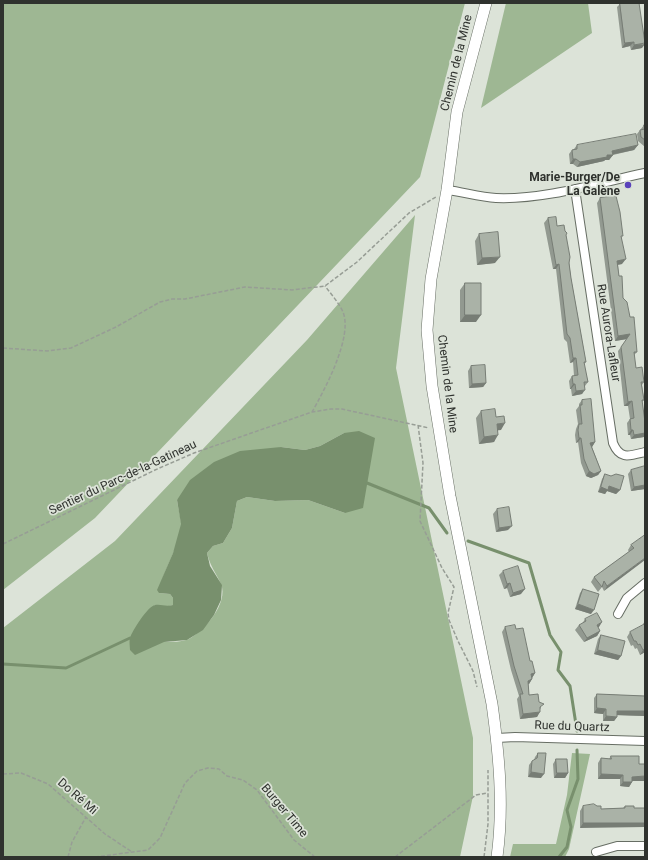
<!DOCTYPE html>
<meta charset="utf-8">
<style>
body{margin:0}
#map{position:relative;width:648px;height:860px;overflow:hidden;background:#dce3d8;font-family:Roboto,sans-serif}
canvas{display:block}
.frame{position:absolute;inset:0;border:4px solid #2f322e;pointer-events:none}
</style>
<div id="map">
<canvas width="648" height="860"></canvas>
<div class="frame"></div>
</div>
<script>
const context = document.querySelector('canvas').getContext('2d');
context.lineJoin = 'round';
function fillPath(path, color) {
  context.fillStyle = color;
  context.fill(path, 'evenodd');
}
function stroke(path, color, width, dash) {
  context.strokeStyle = color;
  context.lineWidth = width;
  context.lineCap = dash ? 'butt' : 'round';
  context.setLineDash(dash || []);
  context.stroke(path);
}
function label(font, color, halo, rows, align = 'center') {
  context.font = font + ' Roboto,sans-serif';
  context.lineWidth = 3.5;
  context.setLineDash([]);
  context.textBaseline = 'middle';
  context.strokeStyle = halo;
  context.fillStyle = color;
  for (const [text, x, y, turn = 0] of rows) {
    context.save();
    context.translate(x, y);
    context.rotate((+turn || 0) * Math.PI / 180);
    context.textAlign = isNaN(turn) ? turn : align;
    if (halo) context.strokeText(text, 0, 0);
    context.fillText(text, 0, 0);
    context.restore();
  }
}
fillPath(new Path2D(`
 M3 3H465L420 177 95 518 3 590Z
 M506 3H588L592 33 481 108Z
 M415 215 396 368 473 738V796L460 857H3V628L115 541 307 340ZM344 433 345 513 308 500 275 501 247 497 237 501 232 528 223 543 213 546 207 553C210 566 216 573 221 584 229 603 204 631 189 639 182 642 172 642 164 642L154 605 165 607 173 605V598L170 594 159 593C162 571 182 543 181 522 180 515 178 507 177 500L281 447 305 450 320 446Z
 M572 753 590 754 569 849 565 857H510L513 844H556L567 795Z`), '#9eb793');
fillPath(new Path2D(`
 M359 431 375 438 363 508 345 513 308 500 275 501 247 497 237 501 232 528 223 543 213 546 207 553 210 566 222 585 221 600 214 615 203 630 187 640 164 642 135 655 130 650C130 647 129 641 130 638 132 631 148 606 155 605 162 604 165 607 173 605V598L170 594 159 593 157 590 173 553 181 524 177 500 190 480 214 462 240 451 281 447 305 450 320 446 344 433Z`), '#78906d');
stroke(new Path2D(`
 M367 483 429 508 447 533
 M468 541 529 563 550 635 561 652 558 670 570 686 577 731
 M3 664 66 668 130 638
 M559 857 567 847 571 827 567 810 578 779 577 750`), '#78906d', 3);
const street = new Path2D(`
 M575 189 613 443C620 460 629 456 645 452
 M447 190C463 192 480 197 496 198 544 200 598 183 645 173
 M618 614 627 598 645 583
 M497 738 515 737 645 741
 M596 852 617 846H645`);
const secondary = new Path2D(`
 M486 3 457 112 447 190 431 279 427 330 432 386 450 496 492 704C499 755 504 805 497 857`);
stroke(street, '#676e64', 10);
stroke(secondary, '#676e64', 12);
stroke(new Path2D(`
 M3 348 47 351 71 348 116 327 160 302 172 299H185L245 287 292 290 325 286 357 262 409 213 436 197
 M312 412C325 389 353 337 343 312 339 303 331 294 325 286
 M418 425 423 463 420 521 442 568 454 587 448 613 449 620 458 641 473 671 477 687
 M3 544 155 470 194 453 312 412 331 409H342L429 428
 M3 774 21 773 48 784 105 834 132 852
 M68 857 72 842 86 817
 M95 857 148 850 160 838 185 783 197 771 208 768 219 769 227 776 243 780 257 790 294 840 315 857
 M395 857 476 795 487 793
 M484 857 488 824V770`), '#979d95', 1.5, [4, 2]);
stroke(street, '#fff', 8);
stroke(secondary, '#fff', 11);
fillPath(new Path2D(`
 M619 3H639L642 48 631 50 630 46 622 48 617 7 619 5Z
 M644 125H645V147L638 141 637 134Z
 M577 145H638L634 150 613 155 609 160H605L604 161 577 167 573 164H570L569 154 572 150 574 149Z
 M645 191V202L644 193Z
 M600 198 622 238V264L618 265 619 276 623 298 630 317 637 352 634 355 636 368 644 382 642 385 644 400 642 402 645 422V435L644 437 631 439 630 435H628L627 423 630 419 628 406H624L618 351 627 339 615 341 597 203Z
 M548 218 557 226 566 235 571 278 586 362 584 364 588 382 585 386 582 394 572 396 571 389H570L569 381 572 376H574L573 362 570 363 567 342 564 339 556 269H553L544 223Z
 M479 234 495 263 477 265 475 241Z
 M465 283 476 322H460V290Z
 M471 366 486 383 483 387 469 388 468 371Z
 M582 400 595 442 592 447 601 471 598 475 591 478 586 476 581 463 578 442 576 443 575 435 576 429 578 424 576 410 579 406V404Z
 M481 411 496 417 501 430H498L494 442 479 444 476 418Z
 M645 466V489L631 491 628 474 631 470Z
 M605 474 620 490 616 494 607 491 605 494 598 492 602 479Z
 M497 509 508 530 496 532 493 514Z
 M645 535 604 591 602 587 598 592 591 582 594 577 629 552 628 550 631 545Z
 M503 571 521 594 510 597 507 588 504 589 499 575Z
 M583 589 591 614 575 609 580 593Z
 M585 619 599 627H598L600 631 597 636 584 642 575 630 579 625 582 624Z
 M645 621V652L640 655 637 648 635 649 633 645 631 646 627 637 630 632 644 625 643 624Z
 M505 627 516 629 535 673 532 678V679L529 684H528L529 695 539 702 541 708 540 709 537 717 520 719 517 699 519 696 511 670 502 632Z
 M601 635 621 656 618 660 594 654 598 639Z
 M597 694 645 696V716L617 715V717L614 721H603V714L594 713V698Z
 M538 753 541 778 528 777 529 765 532 761 534 760 535 757Z
 M611 756 639 764H645V781H632V782L629 787 620 786V779H598V763L601 758 609 759Z
 M556 759 568 773 565 778H554L553 764Z
 M583 806H597L601 809 623 808 625 806 634 808 580 828V811Z`), '#929990');
fillPath(new Path2D(`
 M634 42 630 46 622 48 625 43Z
 M645 44 642 48 631 50 634 45Z
 M638 145 634 150 610 155H613L609 160H605L604 161 577 167 580 162 612 151Z
 M573 159H576L573 164H570Z
 M500 257 495 263 477 265 482 258Z
 M626 259 622 264 614 265 617 261Z
 M559 264 556 269H553L556 265Z
 M465 315H481L476 322H460Z
 M630 334 627 339 615 341 618 336Z
 M573 358H576L573 362 570 363Z
 M486 383 483 387 469 388 472 384Z
 M573 384H575L571 389H570Z
 M585 390 582 394 572 396 576 391Z
 M632 401 628 406H624L628 402Z
 M505 423 501 430 492 431 497 424Z
 M631 430H633L630 435H628Z
 M645 433V435L644 437 631 439 634 435Z
 M498 435 494 442 479 444 484 437Z
 M579 438H581L578 442 576 443Z
 M595 442 592 447H587L590 443Z
 M589 471H601L598 475 591 478 586 476Z
 M645 485V489L631 491 634 487Z
 M609 486 620 490 616 494 607 491 605 494 598 492 601 487Z
 M512 526 508 530 496 532 499 528Z
 M645 558V560L604 591 607 586Z
 M510 583 507 588 504 589 507 584Z
 M525 589 521 594 510 597 513 593Z
 M578 604 594 610 591 614 575 609Z
 M602 622 599 627 593 630 597 625Z
 M600 631 597 636 584 642 587 638Z
 M645 649V652L640 655 643 650Z
 M598 650 621 656 618 660 594 654Z
 M535 673 532 678 531 674Z
 M532 679 529 684 525 685 528 681Z
 M597 708 606 709 603 714 594 713Z
 M617 711H645V716L614 715Z
 M540 712 537 717 520 719 523 714Z
 M606 716 617 717 614 721H603Z
 M531 772 544 774 541 778 528 777Z
 M557 773H568L565 778H554Z
 M601 774 623 775 620 779H598Z
 M645 776V781H629L632 777Z
 M623 782H632L629 787 620 786Z
 M583 823H645V827L580 828Z`), '#777d75');
const building = new Path2D(`
 M620 3H639L645 43 634 45V42L625 43Z
 M644 125H645V140L641 137 640 130 645 129Z
 M636 134 638 145 612 151 613 155H607V157L580 162 576 159H573L572 150 577 149V145Z
 M616 196 620 212 623 236H621L626 259 617 261 619 276H622L623 298 627 302 630 317H634L637 352H634L636 368 642 367 644 382H641L644 400H642L645 422V433L634 435 633 430H631L630 419 634 418 632 401 628 402 621 347 630 334 618 336 600 198Z
 M556 217 557 226 564 225 565 231 567 233 566 235 570 257 569 263 571 278 586 362H584L588 382H584L585 390 576 391 575 384H573L572 376 578 375 576 358H573L570 338 567 334 559 264 556 265 548 218Z
 M498 232 500 257 482 258 479 234Z
 M465 283H481V315H465Z
 M485 365 486 383 472 384 471 366Z
 M591 399 595 442 590 443 601 471 594 474 589 471 584 459 581 438H579L578 430 579 424H582L580 405H582V400Z
 M495 409 496 417 504 416 505 423 497 424 498 435 484 437 481 411Z
 M645 466V485L634 487 631 470Z
 M605 474 611 476 616 474 624 476 620 490 609 486 608 490 601 487Z
 M509 507 512 526 499 528 497 509Z
 M645 535V558L607 586 604 581 602 587 594 577 634 548 631 545Z
 M518 566 525 589 513 593 510 583 507 584 503 571Z
 M583 589 599 594 594 610 578 604Z
 M597 613 602 622 597 625 600 631 587 638 579 625 586 621 585 619Z
 M645 624V649L643 650 640 644 638 645 636 641H634L630 632Z
 M515 625 516 629 523 628 530 661H532L535 673 531 674 532 679 528 681 529 695 538 694 539 702 544 704 540 707V712L523 714 520 694H523L514 666 505 627Z
 M601 635 625 641 621 656 598 650Z
 M597 694 645 696V711H617V717L606 716V709L597 708Z
 M538 753H546L544 774 531 772 532 761 537 758Z
 M611 756H639V764H645V776L632 777V782H623V775L601 774V758L611 759Z
 M556 759H567L568 773H557Z
 M594 804 597 806H601V809L625 808V806H634V808H645V823H583V806Z`);
fillPath(building, '#aab2a7');
stroke(building, '#777d75', 1);
for (const [x, y, r, color] of [
 [628,185,4,"#5a42bb"]
]) {
  const dot = new Path2D();
  dot.arc(x, y, r, 0, 2 * Math.PI);
  context.fillStyle = color;
  context.fill(dot);
  stroke(dot, '#dce3d8', 1.5);
}
label('12px', '#2f322e', '#dce3d8', [
 ["Chemin de la Mine",457,63,-76],
 ["Rue Aurora-Lafleur",608,333,81],
 ["Chemin de la Mine",447,384,83],
 ["Sentier du Parc-de-la-Gatineau",123,478,-25],
 ["Rue du Quartz",572,727,2],
 ["Do Ré Mi",77,797,41],
 ["Burger Time",284,811,50]
]);
label('bold 12px', '#2f322e', '#dce3d8', [
 ["Marie-Burger/De",620,178],
 ["La Galène",620,192]
], 'right');
</script>
